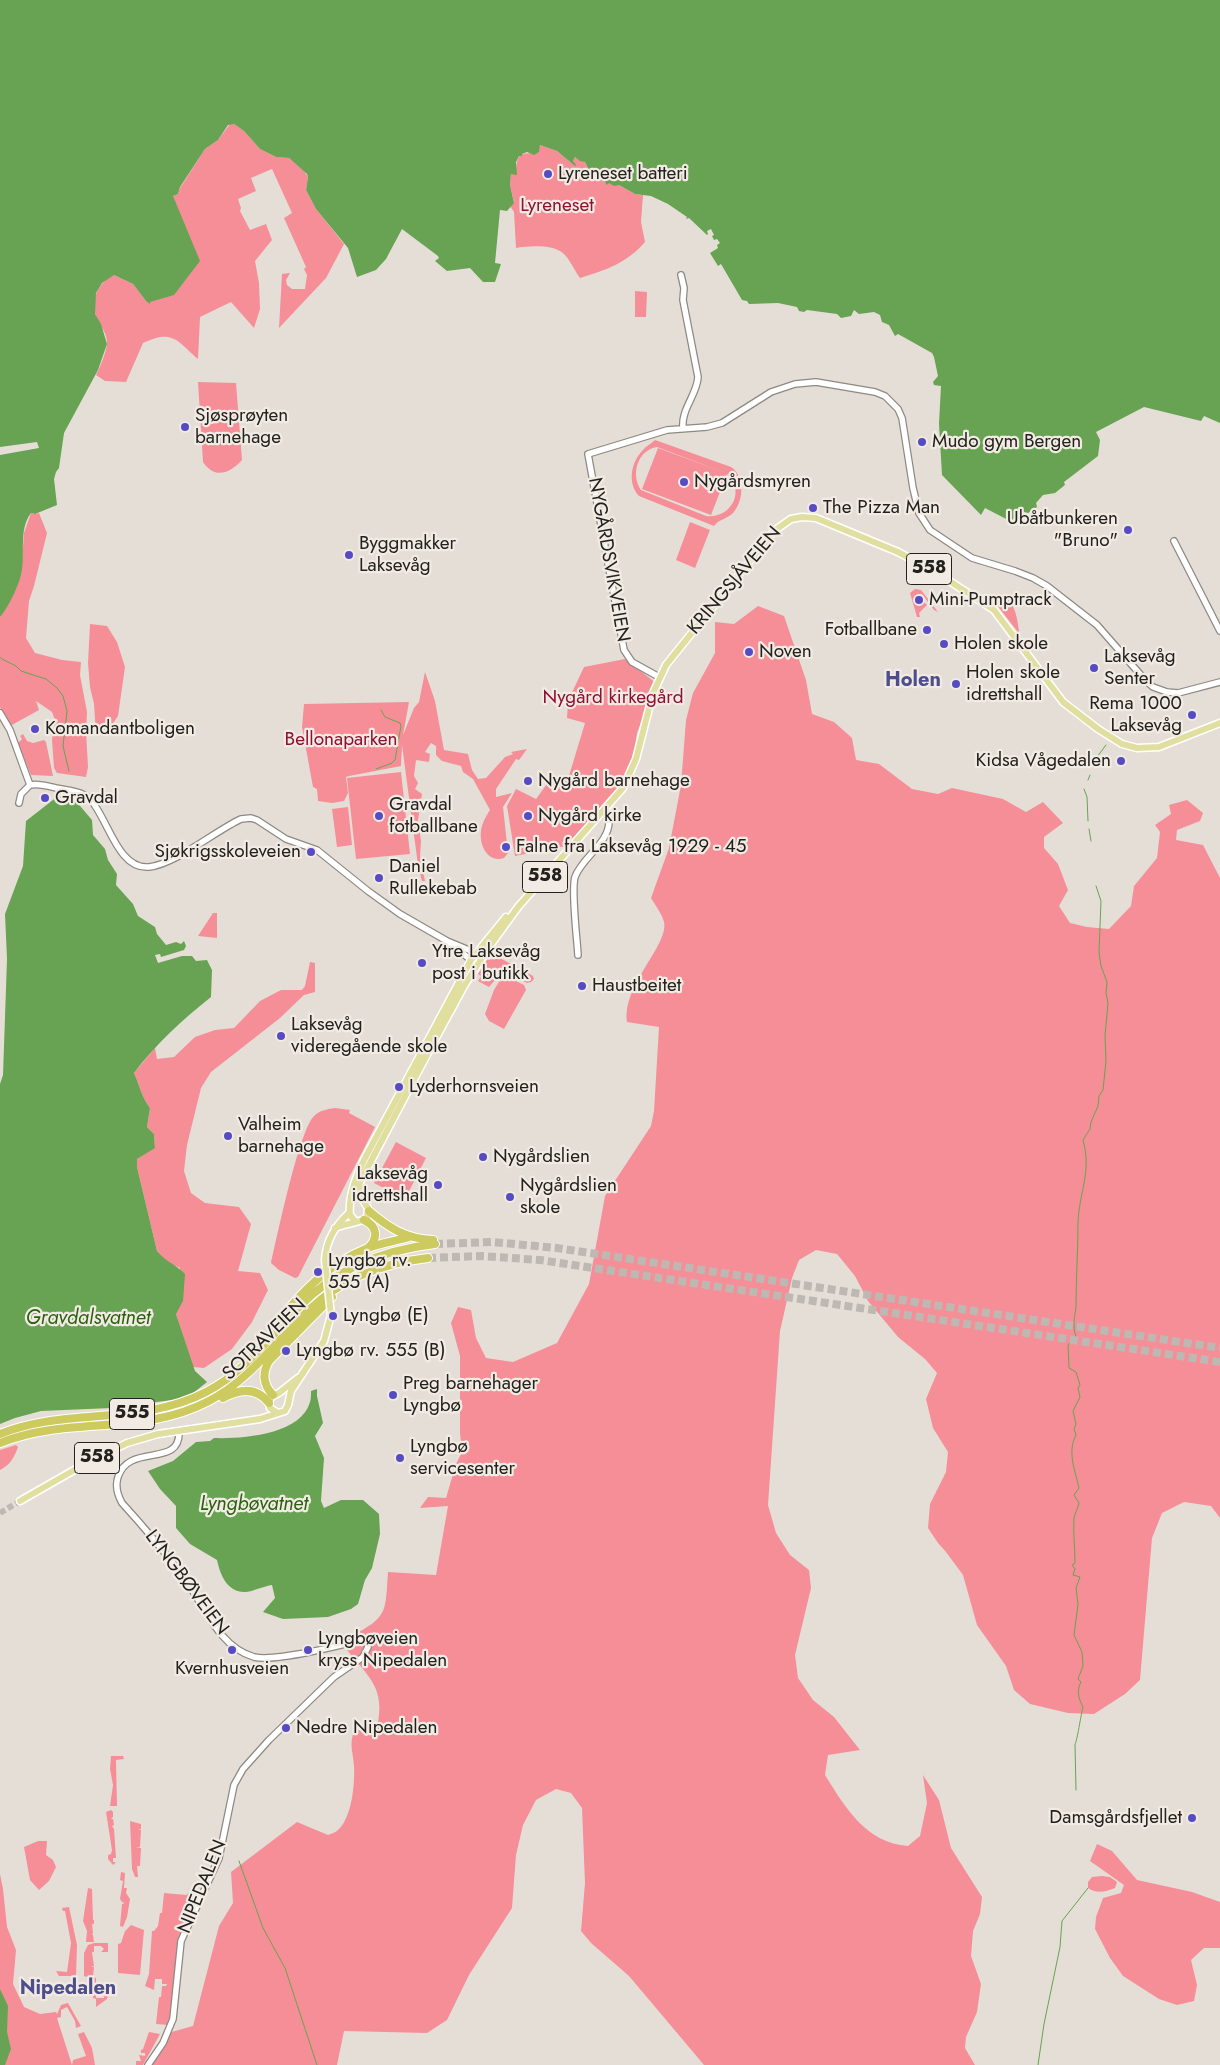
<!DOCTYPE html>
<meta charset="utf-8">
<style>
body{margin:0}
canvas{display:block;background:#e4ded6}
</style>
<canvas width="1220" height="2065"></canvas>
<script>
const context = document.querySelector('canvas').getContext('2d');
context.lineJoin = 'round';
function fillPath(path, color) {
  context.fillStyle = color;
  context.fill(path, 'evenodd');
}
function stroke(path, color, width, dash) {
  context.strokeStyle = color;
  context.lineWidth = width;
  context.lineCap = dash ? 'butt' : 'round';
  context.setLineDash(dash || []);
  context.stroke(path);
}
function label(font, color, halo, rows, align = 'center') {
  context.font = font + ' Jost,sans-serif';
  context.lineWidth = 4.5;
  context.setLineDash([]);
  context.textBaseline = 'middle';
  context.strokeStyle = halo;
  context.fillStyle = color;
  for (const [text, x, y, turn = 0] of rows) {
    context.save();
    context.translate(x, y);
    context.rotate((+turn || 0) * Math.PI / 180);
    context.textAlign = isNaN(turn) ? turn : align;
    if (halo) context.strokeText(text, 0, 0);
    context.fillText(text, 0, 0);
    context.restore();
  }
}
fillPath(new Path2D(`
 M230 124H234L244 131 260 149 276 157 289 158 304 171 308 177 306 190 316 209 344 244 326 278 279 328 282 274 290 273 286 280 287 285 292 289H305L307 275 304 269 306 267 284 218 292 213 272 169 251 178 256 191 238 199 241 208 240 211 250 230 266 224 272 240 255 261 259 283 260 309 254 328 231 302 200 317 198 359C176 340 173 329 143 343L126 382 105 381 96 375C100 367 107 351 107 342 107 331 97 323 95 314 91 299 99 281 114 275L133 284 146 301 150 302 173 196 178 194 180 188 205 149 218 140Z
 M540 145 557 151 575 166 573 161 575 157 585 162 589 170 599 172 604 180 609 183 619 185 635 194 643 195 641 222 645 242C627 263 606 270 580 278 575 271 570 260 564 254 553 244 529 246 516 248L514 212 510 206 514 202 510 185 511 174 516 170C518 151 520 154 538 153Z
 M635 291 647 292 646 317H635Z
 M198 382 236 383 242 460C230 473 215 480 203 462Z
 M655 440 731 467C745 476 744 501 733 513 727 519 719 519 714 526L639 496C627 483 631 462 643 450 646 446 651 444 655 440ZM657 447 726 473 658 448 642 489 711 515 727 474C746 491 731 519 706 516L641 490C630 474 638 450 657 447Z
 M31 513 35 514 39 513 47 533 34 586 29 601 26 638 35 653 62 660 81 662 80 675 87 712 86 731 88 767 86 777 57 773 54 768 52 740 55 720 52 712 36 701 39 710 10 726 0 707V617L21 575 24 533Z
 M690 522 710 530 695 568 676 560Z
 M915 589 921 590 938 612 934 610 922 594H917L916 604H918L916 601 920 596 922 598 920 603 924 602 927 605 919 613 920 617H917L910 593Z
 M995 594C1014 596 1017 615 1019 631L1018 632 996 604 983 596Z
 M758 606 784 616 806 680 812 714 834 722 852 738 856 760 879 764 912 789 938 794 952 788 1003 799 1026 812 1043 802 1063 823 1044 837V848L1058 864 1068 890 1059 906 1070 923 1087 927 1109 929 1131 906 1134 886 1157 858 1160 832 1155 825 1171 814 1169 805 1187 800 1203 813 1200 821 1177 830 1176 840 1203 845 1220 878V1518L1211 1506 1184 1502 1162 1513 1152 1538 1140 1680 1125 1694 1094 1714 1068 1713 1030 1704 1014 1690 1006 1666 977 1625 963 1575 946 1552 938 1543 928 1528 930 1504 946 1472 948 1452 933 1428 926 1399 937 1373 925 1359 898 1337 868 1301 855 1276 837 1254 816 1250 799 1260 792 1278 780 1331 768 1505 776 1533 790 1555 809 1570 811 1588 795 1655 798 1678 813 1700 834 1717 860 1750 828 1755 825 1775C845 1807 866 1843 908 1846L920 1836 927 1803 923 1775 939 1800 951 1848 982 1897 980 1914 973 1931 971 1956 981 1984 977 2012 966 2037 965 2048 975 2065H704L629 1976 591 1943 581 1931 585 1883 582 1808 571 1793 556 1789 536 1800 523 1825 516 1855 512 1908 469 1975 447 2020 427 2033 344 2031 337 2065H151L168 2033 193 2026 219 1926 233 1903 231 1872 297 1822 328 1835C331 1834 336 1832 338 1830 352 1818 355 1783 354 1766 353 1750 349 1746 354 1731L377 1727C386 1689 369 1677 347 1650L352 1636C389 1616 385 1612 388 1572L436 1575 448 1506 420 1508 428 1497 446 1498 456 1464 462 1452 460 1433V1356L451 1323 458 1307 471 1310 476 1338 486 1358 513 1362 557 1343 589 1284 605 1196 651 1126 654 1111 659 1027 627 1022C622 985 669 945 664 922 662 914 655 905 651 898L669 848 681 785 686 720 693 693 715 653V622L734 624Z
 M90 624 107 626 117 642 125 667 118 716 111 726 96 734 94 704 90 687 88 663Z
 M625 659 656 683 637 733 633 758 620 791 565 846 515 856 507 806 516 789 536 799 552 777 568 779 585 723 567 718 568 701 584 667Z
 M425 672 435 701 444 750 468 754 472 770 478 779 486 778 505 757 513 754 511 752 527 749 519 760 516 759 496 789V797L512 793 503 807 508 853 504 858C488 863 479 846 481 831 482 823 486 816 490 810L473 779 463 772 461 766 442 761 436 755V746L431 743 425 752 430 754 429 762 416 760 414 776 418 783 415 789 422 794 418 820 421 841 420 857 425 881H422L418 865 402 745 401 766 349 776 346 777 348 793 344 801 332 803 318 801 317 789 313 787 302 727 304 704 409 702 403 735 414 708 419 702Z
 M23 734 27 741 33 743 44 740 46 742 53 776 31 775 18 743 22 739 20 736Z
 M401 772 410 854 356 859 347 778Z
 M348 807 352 845 337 847 332 809Z
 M213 913H217V938L198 936Z
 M500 958 533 976 534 979 531 982 527 983 502 971 495 973 492 977 495 980 489 987 478 981 481 976 478 974 487 960Z
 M310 962 315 963V992L304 995 280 1018 211 1072 201 1088 187 1145 184 1171 191 1193 205 1203 239 1207 251 1224 238 1271 260 1273 268 1290 252 1322 232 1349 204 1368 193 1367 176 1314 180 1268 165 1261 157 1251 137 1167V1159L155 1147 154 1134 147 1127 150 1108C141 1096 140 1086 134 1073L155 1048 157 1059 174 1057 195 1037 215 1030 234 1028 260 1001 281 990H302L305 986Z
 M502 977 512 979 524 985 526 990 504 1029 489 1021 485 1014 494 990Z
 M335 1108 350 1110 349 1113 375 1127 298 1277 295 1278 279 1270 271 1263C277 1237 299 1131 314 1116 320 1110 328 1109 335 1108Z
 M396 1142 426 1158 405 1199 374 1183Z
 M16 1445 18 1447C14 1458 10 1465 0 1470V1450Z
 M111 1756H123L124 1759 116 1760 117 1806H110L113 1785 110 1769Z
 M111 1810 113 1812V1817L111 1819H113L114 1825 112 1826 114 1829 116 1858H113V1862H116L113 1865 108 1859V1855L111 1854 112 1850 106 1812Z
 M130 1821 141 1824V1829L138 1830H141L140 1847 136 1848H141L140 1866H137L138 1877H135L132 1869Z
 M38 1841H47L46 1855 53 1860 56 1867 49 1881 39 1890 30 1880 24 1847Z
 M1097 1844 1112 1851 1137 1880 1192 1892 1220 1902V1948H1204L1191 1960 1197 1985 1194 2001 1177 2005 1159 1999 1123 1976 1110 1958 1095 1929 1096 1917 1103 1898 1121 1893 1124 1885 1090 1861Z
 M121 1872 125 1873 124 1888H127L126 1893 130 1899 127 1917 123 1927 120 1926 122 1904 125 1903 122 1902 120 1899 123 1881 120 1880Z
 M0 1874 3 1889 7 1927 16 1950 13 1984 24 2007 40 2014 56 2012 57 2014 61 2005 68 2003 81 2026 76 2028 75 2021 67 2007 61 2010V2017L57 2018 72 2065 73 2060 86 2056 78 2034 84 2032 92 2048 95 2065H5L0 2001Z
 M1102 1876 1110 1877 1117 1882 1115 1888C1105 1892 1097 1894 1088 1888V1882L1092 1877Z
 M88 1888 92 1889 93 1920H94V1924H92L93 1933 92 1935H93L94 1942H86L87 1931 83 1921Z
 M198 1889 201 1892 177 1944 173 2010 169 2025 156 2024 159 1997H161L162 1986H166L167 1984H162V1979H155L154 1990 145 1986 149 1974 152 1931H154L158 1926 160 1913H162L164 1893 187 1895 188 1893 194 1894Z
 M69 1907 77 1945 76 1976H59L56 1971 67 1972 71 1943 65 1911H63L62 1908Z
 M131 1925 144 1930 140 1975 118 1973V1944L121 1943 125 1931Z
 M94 1943H108V1952H101L104 1949 101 1946H94V1952H92L94 1966 91 1967H94L93 1977 96 1978V1998H104L105 1988 110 1987 107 1999 96 2007V1999L93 1998V1993H88L87 1983 90 1978 84 1976V1953L88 1945Z
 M149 2032 160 2034 143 2065H136V2061H141L139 2055 145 2056V2053H141V2050L143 2049Z`), '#f68e98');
fillPath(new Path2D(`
 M0 0H1220V423L1204 416 1201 421 1144 407 1096 432 1100 440 1098 456 1064 482 1065 485 1055 493 1043 495 1036 503 1037 507 1028 513 1024 512 1010 521 985 508 981 515 942 475 939 424 941 386 934 385 933 382 938 376 934 357 932 353 898 334 895 336 889 325 882 322 880 315 874 312 859 314 854 310 851 316 841 318 837 314 807 310 804 312 799 311 797 307 778 303 749 304 747 301 742 300 721 264 718 266 710 253 718 248 717 245 720 243 717 239 714 240 712 236 714 235 711 229 707 231 708 234 707 235 689 218 686 219 687 217 668 204 651 196 635 194 619 185 614 186 609 183 607 185 599 172 589 170 585 162 580 161 575 157 573 161 576 165 575 166 557 151 540 145 539 152 534 155 527 152 522 154V156H519L516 162 517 175 511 174 510 185 514 203 507 211 500 210 495 263 501 264 495 282H483L470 268 447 271 435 261 439 258 438 256 402 229 386 259 376 270 357 277 348 248 316 209 306 190 308 177 307 174 289 158 276 157 260 149 244 131 234 124 228 125 218 140 205 149 180 187 178 194 173 196 200 261 174 295 150 302V304L146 301 133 284 114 275 102 283 96 293 95 314 101 324 107 344 98 370 64 433 59 468 56 472 54 479 57 505 35 514 31 513C18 530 26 554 21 575 18 587 8 608 0 617V455L39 448 37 442 0 447Z
 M58 796 75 800 92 820 93 835 105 849 108 860 117 874 116 885 133 904 138 916 155 927 157 934 166 945 176 942 181 944 184 941 186 946 184 950 161 957 160 954 155 955 158 963 182 956H192L196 961 207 960 212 970 211 997C182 1020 156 1044 134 1073 140 1086 141 1096 150 1108L147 1127 154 1134 155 1148 137 1159V1167L157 1251C167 1263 176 1264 185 1274L183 1301 176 1314 195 1371 207 1382 187 1398 111 1408 41 1411 15 1418 0 1424V1084L3 1075 7 959 5 914 23 866 26 821Z
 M317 1389V1396L323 1423 315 1436 324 1458 321 1501 324 1508 341 1500H363L379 1514 380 1534 372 1568 365 1580 358 1604 351 1609 328 1617 283 1619 263 1612 275 1598 272 1585C264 1586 254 1591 246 1592 227 1593 220 1574 217 1560L190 1544 176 1528V1506L160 1489 148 1471 173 1461 196 1442 210 1441 214 1438C241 1439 301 1435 310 1402 311 1399 311 1394 311 1391Z
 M0 1989 8 2006 7 2032 11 2049 5 2065H0Z`), '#68a353');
stroke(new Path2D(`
 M0 657 2 659 16 666 21 671 46 679 57 688 63 696 67 711 63 746 69 771
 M1094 767 1097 757 1106 745
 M376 769 392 763 395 760 401 726 400 723 385 717 381 710
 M1088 780 1090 775
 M1084 789 1087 797 1088 821
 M74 795 75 800
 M1089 829 1091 841
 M1076 1790 1075 1744C1077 1742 1081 1714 1083 1707 1079 1700 1076 1690 1081 1682L1078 1679 1083 1666 1082 1652 1074 1635 1078 1604 1076 1588 1080 1577 1073 1575 1075 1569 1072 1565 1075 1563C1075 1548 1073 1533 1074 1518 1075 1513 1078 1508 1079 1503L1074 1495 1079 1488C1075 1470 1067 1452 1076 1435L1074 1429 1076 1424 1073 1411 1080 1397 1078 1388 1080 1385 1076 1372 1069 1368 1068 1345 1076 1336C1072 1327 1075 1316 1076 1306 1076 1279 1078 1251 1078 1223 1079 1192 1092 1172 1083 1140L1090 1129 1091 1122 1098 1106 1099 1096 1103 1090 1106 1061 1105 1036 1108 1003 1106 993 1107 982 1101 966 1099 952 1101 901 1096 886
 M239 1861 263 1928 285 1968 317 2065
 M1038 2065 1044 2024 1060 1947 1062 1921 1088 1888`), '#68a353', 1);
stroke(new Path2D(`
 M0 1513 20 1501`), '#bdb8b1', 6, [6, 3]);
stroke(new Path2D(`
 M435 1244 493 1242 557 1248 1220 1348
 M428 1258 482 1256 540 1260 1220 1362`), '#bdb8b1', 8, [8, 4]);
const secondary = new Path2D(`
 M681 275 684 288 683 300 698 377C697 395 681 409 683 428
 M1174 541 1220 631
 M659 677 632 662 624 650 588 454 667 430 707 427 722 423 771 392 795 384 816 382 875 392 885 396 898 409 902 418 913 488 919 513 930 530 972 558 1015 571 1033 578 1047 586 1097 625 1146 681 1153 687 1167 692 1178 693 1220 682
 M0 713 10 730 30 785
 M30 785C38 783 48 786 56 788 66 790 81 791 89 798 108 817 117 870 149 867 176 864 215 831 241 819L251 818 257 820 286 839 317 850 368 891 400 914 447 941 476 953 478 956
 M19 803 21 794 30 785
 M447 941 471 960H475
 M578 955C577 938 571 890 575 877 582 857 610 843 609 820L603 812
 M148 2065 163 2043 173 2019 181 1941 219 1858 234 1785 243 1769 269 1740 334 1677 363 1657 368 1647 366 1638C345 1645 274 1662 254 1657 218 1647 203 1603 183 1576 164 1551 143 1526 122 1503 117 1494 115 1486 118 1477 129 1442 181 1469 179 1431`);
const primary = new Path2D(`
 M355 1221 350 1215C348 1197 357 1174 365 1158L471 960 506 917
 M335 1228C343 1224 362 1222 367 1218L368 1208C361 1198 358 1194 360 1182L431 1047 464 986 489 947 518 907 623 788 636 759 653 693 666 665 774 531 791 519 802 517 816 518 898 552 937 573 994 610 1063 702 1098 729 1122 744 1137 748 1159 747 1220 723
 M325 1260C326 1240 335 1226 349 1213
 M278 1413 270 1408 269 1403 271 1397 279 1393 298 1378
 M20 1501 83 1465 127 1443 158 1434 260 1419 285 1411 288 1405 291 1391 324 1341 331 1315`);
const highway = new Path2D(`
 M369 1211C389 1228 406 1239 433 1240
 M364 1220C377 1226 379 1238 368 1248
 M274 1327C300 1293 328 1264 368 1248 381 1243 396 1241 409 1237
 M273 1395C263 1385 262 1373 269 1361L332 1297
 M223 1398C239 1389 256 1386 269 1403
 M0 1434C67 1407 141 1426 206 1392 244 1373 269 1338 298 1308 335 1269 383 1250 435 1244
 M0 1443C71 1415 140 1437 209 1401 251 1379 276 1341 309 1310 342 1278 384 1263 428 1258`);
stroke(secondary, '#8e8982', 8);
stroke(primary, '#fff', 9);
stroke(highway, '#fff', 10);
stroke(secondary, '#fff', 5.5);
stroke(primary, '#e1dfa0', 6);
stroke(highway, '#cdca60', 8);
const primaryBridge = new Path2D(`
 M325 1260 331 1315`);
stroke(primaryBridge, '#fff', 9, []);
stroke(primaryBridge, '#e1dfa0', 6);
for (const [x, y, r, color] of [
 [548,174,5,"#574bc3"],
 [185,427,5,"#574bc3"],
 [922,442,5,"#574bc3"],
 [684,482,5,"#574bc3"],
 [813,508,5,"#574bc3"],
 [1128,530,5,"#574bc3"],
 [349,555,5,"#574bc3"],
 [919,600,5,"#574bc3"],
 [927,630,5,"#574bc3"],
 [944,644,5,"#574bc3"],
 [749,652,5,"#574bc3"],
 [1094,668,5,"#574bc3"],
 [956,684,5,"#574bc3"],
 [1192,715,5,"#574bc3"],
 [35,729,5,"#574bc3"],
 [1121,761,5,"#574bc3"],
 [528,781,5,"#574bc3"],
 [45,798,5,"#574bc3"],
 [379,816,5,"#574bc3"],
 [528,816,5,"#574bc3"],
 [506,847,5,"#574bc3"],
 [311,852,5,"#574bc3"],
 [379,878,5,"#574bc3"],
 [422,963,5,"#574bc3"],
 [582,986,5,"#574bc3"],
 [281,1036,5,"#574bc3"],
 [399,1087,5,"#574bc3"],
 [228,1136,5,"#574bc3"],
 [483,1157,5,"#574bc3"],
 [438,1185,5,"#574bc3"],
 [510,1197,5,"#574bc3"],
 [318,1272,5,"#574bc3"],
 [333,1316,5,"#574bc3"],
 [286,1351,5,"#574bc3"],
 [393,1395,5,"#574bc3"],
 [400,1458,5,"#574bc3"],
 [232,1650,5,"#574bc3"],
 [308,1650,5,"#574bc3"],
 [286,1728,5,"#574bc3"],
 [1192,1818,5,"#574bc3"]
]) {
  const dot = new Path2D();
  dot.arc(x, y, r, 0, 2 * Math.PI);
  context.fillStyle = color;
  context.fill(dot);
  stroke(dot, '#f1ebe3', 2);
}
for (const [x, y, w] of [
 [929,569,45],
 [545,877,45],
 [132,1414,45],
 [97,1458,45]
]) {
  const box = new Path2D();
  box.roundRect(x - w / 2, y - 15.5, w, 31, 4);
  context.fillStyle = '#f1ebe3';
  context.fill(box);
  stroke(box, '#23211e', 1);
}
label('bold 18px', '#23211e', null, [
 ["558",929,569],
 ["558",545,877],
 ["555",132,1414],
 ["558",97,1458]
]);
label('19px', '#23211e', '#f1ebe3', [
 ["Lyreneset batteri",558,174],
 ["Sjøsprøyten",195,416],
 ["barnehage",195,438],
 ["Mudo gym Bergen",932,442],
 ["Nygårdsmyren",694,482],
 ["The Pizza Man",823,508],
 ["Ubåtbunkeren",1118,519,"right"],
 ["\"Bruno\"",1118,541,"right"],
 ["Byggmakker",359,544],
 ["Laksevåg",359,566],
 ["Mini-Pumptrack",929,600],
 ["Fotballbane",917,630,"right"],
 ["Holen skole",954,644],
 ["Noven",759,652],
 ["Laksevåg",1104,657],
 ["Senter",1104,679],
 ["Holen skole",966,673],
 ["idrettshall",966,695],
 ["Rema 1000",1182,704,"right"],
 ["Laksevåg",1182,726,"right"],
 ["Komandantboligen",45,729],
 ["Kidsa Vågedalen",1111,761,"right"],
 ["Nygård barnehage",538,781],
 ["Gravdal",55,798],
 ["Gravdal",389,805],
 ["fotballbane",389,827],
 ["Nygård kirke",538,816],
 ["Falne fra Laksevåg 1929 - 45",516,847],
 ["Sjøkrigsskoleveien",301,852,"right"],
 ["Daniel",389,867],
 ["Rullekebab",389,889],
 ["Ytre Laksevåg",432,952],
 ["post i butikk",432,974],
 ["Haustbeitet",592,986],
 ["Laksevåg",291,1025],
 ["videregående skole",291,1047],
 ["Lyderhornsveien",409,1087],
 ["Valheim",238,1125],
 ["barnehage",238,1147],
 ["Nygårdslien",493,1157],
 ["Laksevåg",428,1174,"right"],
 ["idrettshall",428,1196,"right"],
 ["Nygårdslien",520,1186],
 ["skole",520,1208],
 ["Lyngbø rv.",328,1261],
 ["555 (A)",328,1283],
 ["Lyngbø (E)",343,1316],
 ["Lyngbø rv. 555 (B)",296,1351],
 ["Preg barnehager",403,1384],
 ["Lyngbø",403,1406],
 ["Lyngbø",410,1447],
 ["servicesenter",410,1469],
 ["Lyngbøveien",318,1639],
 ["kryss Nipedalen",318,1661],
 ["Kvernhusveien",232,1669,"center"],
 ["Nedre Nipedalen",296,1728],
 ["Damsgårdsfjellet",1182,1818,"right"]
], 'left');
label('19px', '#8f1031', '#f1ebe3', [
 ["Lyreneset",557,206],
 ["Nygård kirkegård",613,698],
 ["Bellonaparken",341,740]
]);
label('19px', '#23211e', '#f1ebe3', [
 ["NYGÅRDSVIKVEIEN",608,560,80],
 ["KRINGSJÅVEIEN",735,581,-50],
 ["SOTRAVEIEN",265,1340,-44],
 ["LYNGBØVEIEN",186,1583,53],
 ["NIPEDALEN",203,1887,-68]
]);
label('bold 20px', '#4e4e8c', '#f1ebe3', [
 ["Holen",913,681],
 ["Nipedalen",68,1989]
]);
label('italic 20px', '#29610e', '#f1ebe3', [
 ["Gravdalsvatnet",88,1319],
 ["Lyngbøvatnet",254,1505]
]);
</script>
